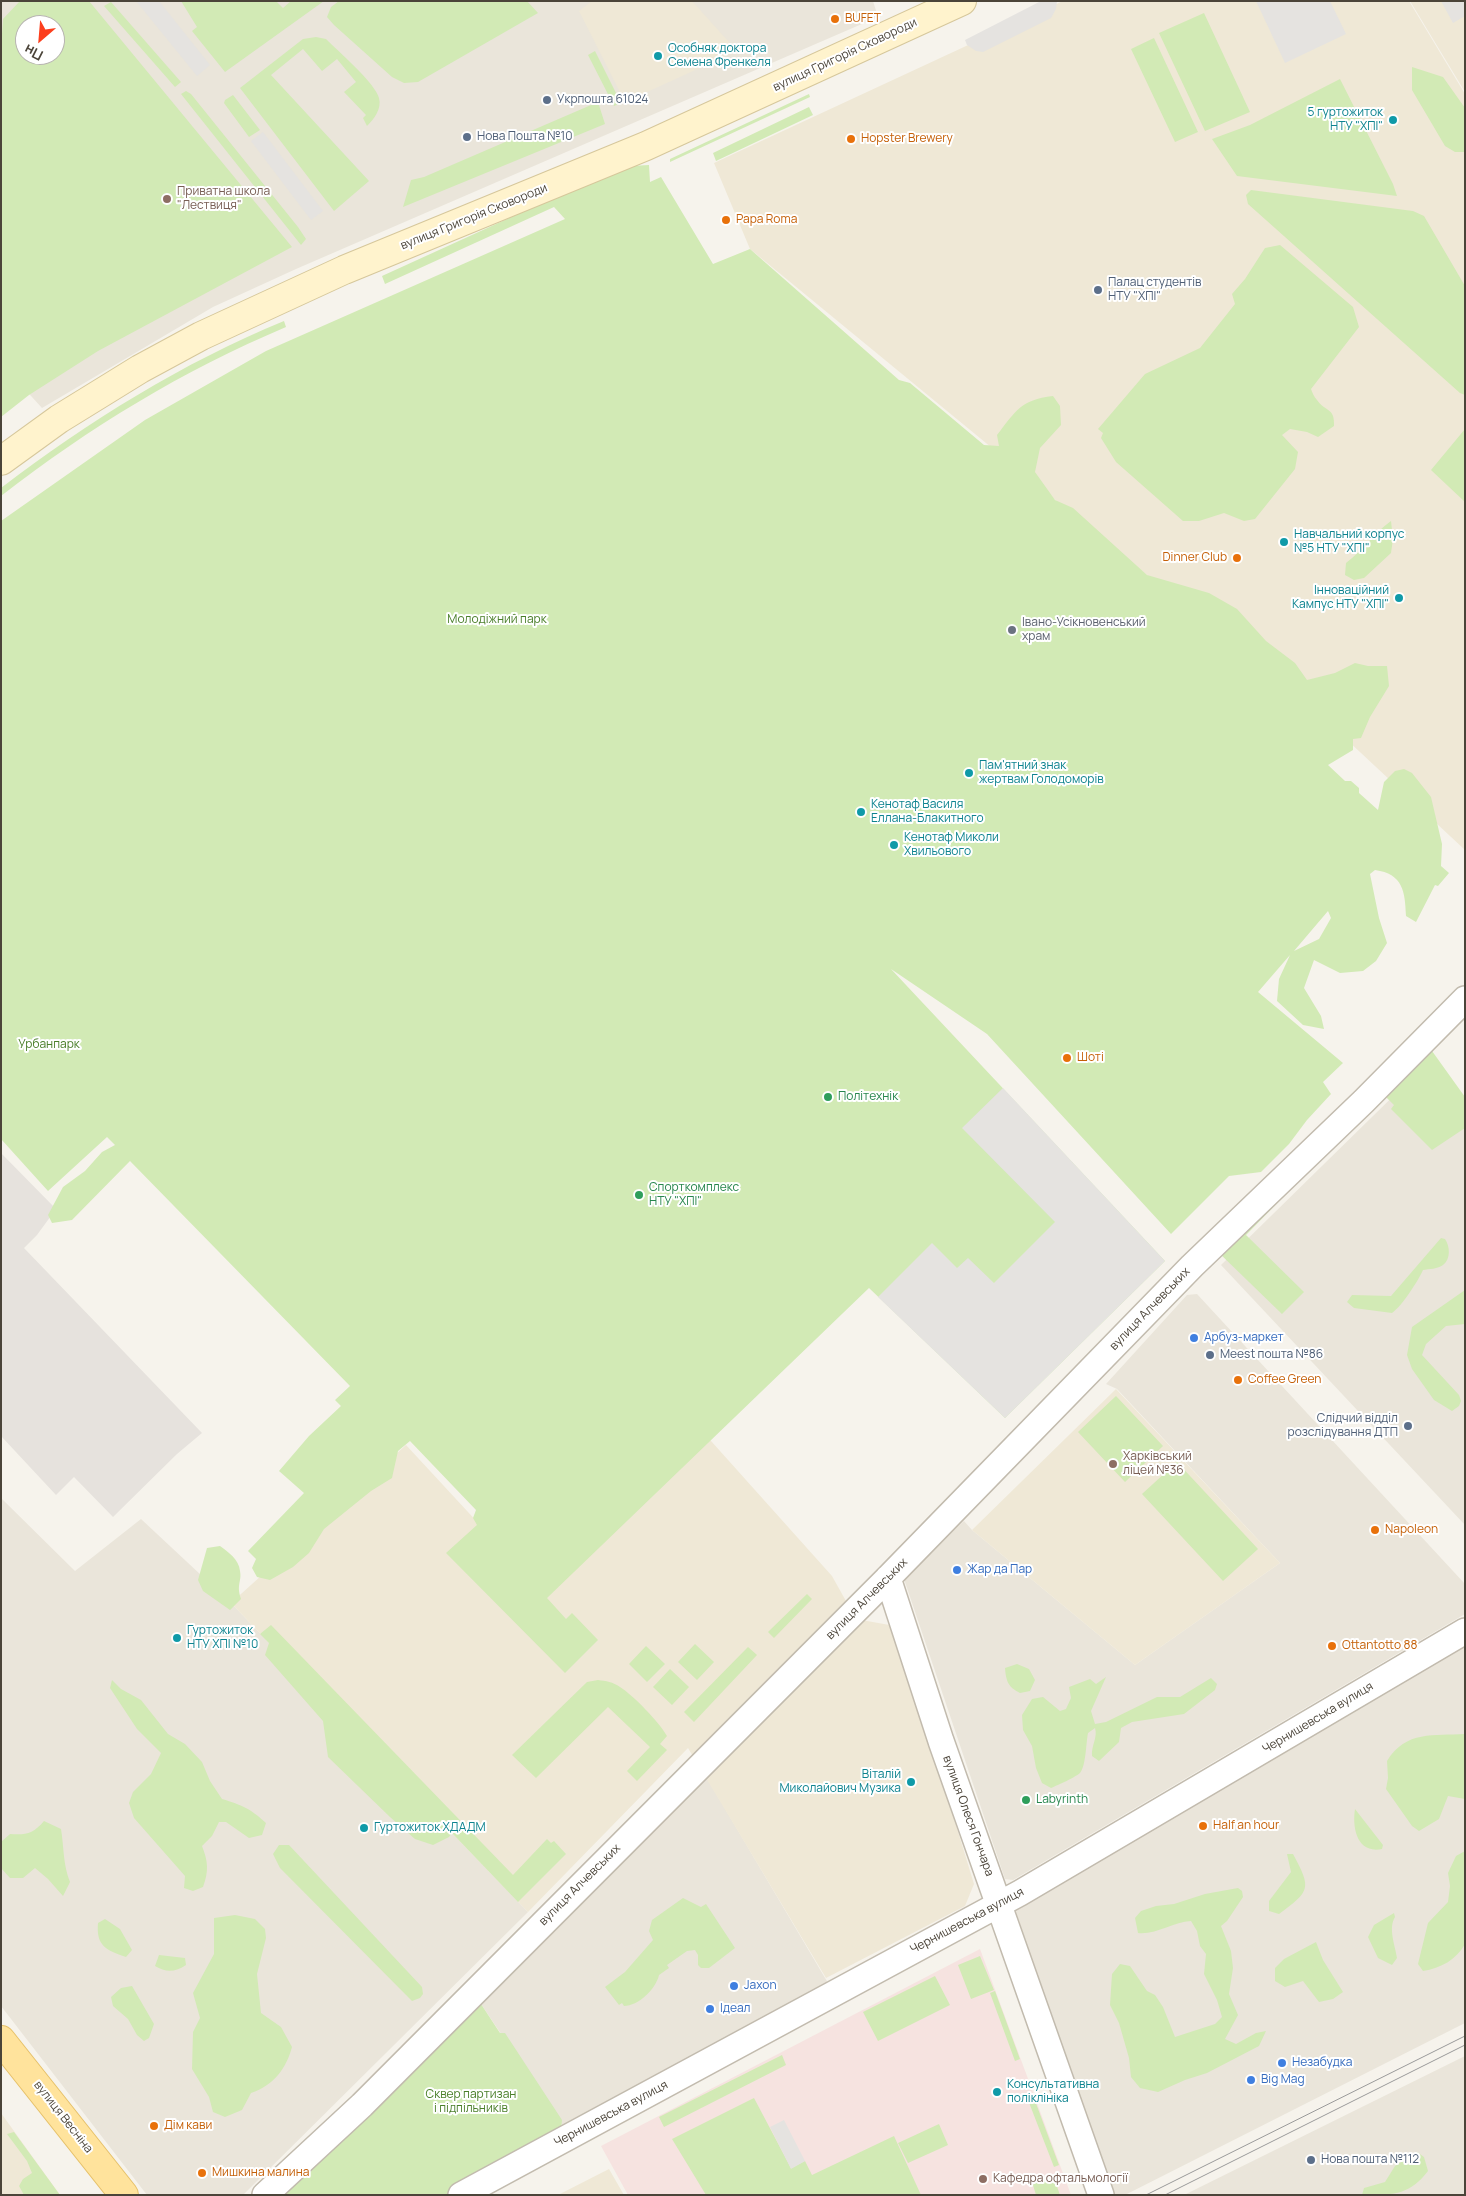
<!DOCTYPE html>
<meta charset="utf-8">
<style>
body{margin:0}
#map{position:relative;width:1466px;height:2196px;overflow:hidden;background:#f6f3ec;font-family:Manrope,sans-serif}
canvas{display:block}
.frame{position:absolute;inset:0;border:2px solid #4b4439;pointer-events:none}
.north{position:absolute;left:15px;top:15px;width:50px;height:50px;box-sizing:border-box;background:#fff;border:1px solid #b7b4b0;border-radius:50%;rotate:207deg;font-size:14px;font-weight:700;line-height:20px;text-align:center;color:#4b4439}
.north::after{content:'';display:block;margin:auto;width:18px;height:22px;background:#fc3f1d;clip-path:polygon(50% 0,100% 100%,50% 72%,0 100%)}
</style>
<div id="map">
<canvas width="1466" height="2196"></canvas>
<div class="frame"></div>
<div class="north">Пн</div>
</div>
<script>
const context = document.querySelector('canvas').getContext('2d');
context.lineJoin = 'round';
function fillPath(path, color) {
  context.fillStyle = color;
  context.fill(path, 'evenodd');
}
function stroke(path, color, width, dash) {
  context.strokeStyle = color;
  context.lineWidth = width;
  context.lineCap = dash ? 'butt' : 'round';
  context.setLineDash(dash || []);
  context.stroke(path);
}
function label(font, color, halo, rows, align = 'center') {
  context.font = font + ' Manrope,sans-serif';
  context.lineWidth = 4;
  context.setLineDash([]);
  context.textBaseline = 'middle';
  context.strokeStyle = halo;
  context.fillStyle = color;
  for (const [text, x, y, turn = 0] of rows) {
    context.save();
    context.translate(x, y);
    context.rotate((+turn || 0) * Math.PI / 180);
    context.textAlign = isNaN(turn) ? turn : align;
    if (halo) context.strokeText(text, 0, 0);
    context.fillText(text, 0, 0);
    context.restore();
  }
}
fillPath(new Path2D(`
 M1 1H873L878 17 296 269 213 307 42 408 1 363ZM25 25H55V55H25Z
 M1425 1065 1465 1121V1525L1221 1265Z
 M1197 1294 1465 1584V1614L1013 1880 1005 1879 905 1582V1574L964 1521 972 1530 1135 1665 1280 1563 1117 1389 1106 1384 1187 1295Z
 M1 1498 75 1571 141 1519 231 1603 528 1912 243 2195H147L1 2006Z
 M1465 1638V2023L1125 2195H1111L1015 1909Z
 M707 1778 828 1983 566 2131 481 2004Z
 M1465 2056V2195H1184Z`), '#eae5da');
fillPath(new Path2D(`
 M1 1153 56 1209 37 1235 24 1248 202 1433 177 1454 113 1517 74 1477 56 1495 1 1436Z`), '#e6e2dd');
fillPath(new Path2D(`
 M592 1H692L737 51 625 102 579 11Z
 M1063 1H1409L1465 94V850L1346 739 750 249 714 163Z
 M1410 1H1465V92Z
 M1116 1389 1280 1563 1135 1665 972 1530Z
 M703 1432 832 1576 856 1619 895 1626 974 1884 965 1906 826 1978 688 1748 528 1912 231 1603 406 1445 505 1552Z
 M1 2113 60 2195H1Z
 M609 2169 624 2195H558Z`), '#efe8d6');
fillPath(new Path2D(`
 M980 1949 1071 2195H628L601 2146Z`), '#f6e3e0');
fillPath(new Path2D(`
 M20 1H89L292 247 98 351 29 395 1 417V48L3 19ZM25 25H55V55H25Z
 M181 1H276L283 8 291 1H324L225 72 192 31 197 27Z
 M339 1H527L538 13 418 82 404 83 392 77 334 25 327 17 331 7Z
 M111 2 181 82 175 87 104 6Z
 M1204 13 1250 112 1205 131 1159 33Z
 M316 37 326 39C338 51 376 84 379 98 382 109 374 119 367 126L363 118 366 115 344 92 356 82 337 59 322 71 303 49 271 75 369 181 334 211 240 88 303 39Z
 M1154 38 1198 132 1175 142 1131 49Z
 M595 51 621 103 614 106 588 55Z
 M1412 67 1443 77 1465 108V152H1455L1445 146 1412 90Z
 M1340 79 1393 184 1397 196 1237 176 1212 139 1250 125Z
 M186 91 191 94 298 227 306 239 301 245 181 94Z
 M809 94 810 97 670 162V159Z
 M233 95 260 130 249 137 224 103 225 100Z
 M598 102 605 124 403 207 411 180 424 177Z
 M809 107 813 115 716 161 713 153Z
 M649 165 650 182 661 177 713 264 750 249 899 380 910 383 984 445 999 446 997 435C1016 411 1020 400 1053 396L1060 406 1061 425 1040 448 1035 472 1055 500 1073 508 1147 575 1209 593 1237 609 1266 641 1295 663 1307 680 1335 673 1355 663 1368 666H1387L1389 686 1370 717 1361 738 1353 739V750L1328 765 1345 781H1351L1359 788V793L1378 810 1384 782 1395 771 1404 769 1412 773 1431 797 1442 844 1441 866 1449 873 1438 886 1435 885 1416 922 1406 916C1405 891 1403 874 1375 870L1370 874 1379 918 1387 943 1376 961 1363 971 1340 973 1314 960 1304 988 1321 1016 1324 1029 1303 1025 1277 1001 1279 979 1290 955 1258 992 1343 1063 1323 1082 1331 1094 1307 1120 1289 1144 1261 1172 1229 1176 1171 1234 987 1034 891 969 1165 1261 1005 1418 869 1288 547 1598 566 1619 572 1613 598 1640 565 1673 446 1553 477 1525 473 1518 476 1510 410 1441 398 1451 392 1478 371 1491 324 1529 309 1553 293 1567 270 1580 257 1577 252 1568 256 1559 248 1551 304 1493 279 1471 309 1436 341 1406 335 1400 350 1386 130 1161 72 1220 52 1223 48 1215 63 1187 85 1171 102 1152 115 1145 107 1137 48 1191 1 1139V521L145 420 266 351 565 219 554 207 385 284 382 276 597 178 631 166ZM1328 911 1331 918 1319 939 1294 951Z
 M1251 190 1413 211 1424 216 1465 286V395L1460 393 1248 204 1246 195Z
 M1280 245 1353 307 1359 327 1311 389C1312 392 1314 397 1317 400 1325 412 1335 407 1334 426L1318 437 1307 432 1290 429 1282 435 1298 452 1295 469 1255 519 1244 521 1224 513 1199 521H1183L1116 462 1101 438 1103 433 1098 429 1145 374 1200 348 1235 304 1232 294 1245 279 1265 248Z
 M284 321 286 327C182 371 90 427 1 496V488C89 421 182 363 284 321Z
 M1465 429V502L1431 470Z
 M1391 521 1393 539 1391 553 1364 578 1354 580 1345 575 1346 563C1363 550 1374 533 1391 521Z
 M1427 1044 1465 1097V1128L1432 1150 1391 1109 1394 1105 1385 1096Z
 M1294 1174 1300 1180 1246 1235 1304 1292 1282 1314 1217 1251Z
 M1441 1238 1445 1239C1450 1246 1451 1259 1443 1265 1438 1269 1429 1269 1423 1270 1418 1281 1402 1306 1392 1313L1354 1308 1347 1302 1352 1295 1391 1296Z
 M1465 1290V1324L1446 1326 1426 1344 1422 1355 1459 1395 1461 1401 1459 1406 1452 1411 1434 1400 1412 1369 1407 1355 1412 1327Z
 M1116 1396 1163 1446 1125 1482 1078 1432Z
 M1177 1462 1258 1549 1223 1581 1142 1494Z
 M220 1546C228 1552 239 1559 240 1571 242 1582 236 1584 241 1599L230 1610 203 1591 198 1580 207 1548Z
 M807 1594 812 1599 774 1638 768 1632Z
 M271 1625 513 1875 547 1839 551 1843 554 1841 566 1854 518 1902 452 1833 449 1837 433 1845 415 1839 390 1817 328 1757 323 1721 265 1655 269 1643 260 1634Z
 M695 1644 714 1662 697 1680 678 1662Z
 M646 1646 665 1664 647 1682 629 1664Z
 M748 1647 757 1655 694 1722 684 1712Z
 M1017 1664 1029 1669 1035 1680 1030 1691 1020 1693C1008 1687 1006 1681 1005 1668Z
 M670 1669 689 1687 672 1705 653 1687Z
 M1106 1677 1091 1711 1095 1724 1106 1722 1157 1697H1180L1211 1678 1217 1684 1215 1690 1184 1714 1132 1722 1121 1728 1119 1742 1099 1761 1092 1756C1091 1746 1098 1737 1095 1728L1088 1733C1086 1743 1086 1766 1080 1773 1076 1777 1058 1785 1051 1788L1042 1783 1036 1768 1032 1746 1023 1730 1022 1715 1032 1699 1043 1697 1060 1711 1066 1709 1071 1698 1069 1687 1090 1679 1096 1684Z
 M112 1680 121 1689 141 1700 168 1734 185 1744 202 1762 210 1781 222 1799C242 1805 251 1809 266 1823L262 1835 249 1838 226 1822H219L212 1836 202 1846C208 1861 209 1871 203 1887L193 1891 184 1888 185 1876 134 1818 129 1803 133 1792 151 1774 161 1753 137 1729 110 1688Z
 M598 1680C606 1681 613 1682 620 1687 633 1695 660 1723 667 1736L660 1744 667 1750 637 1781 627 1771 650 1747 608 1707 536 1778 512 1755 587 1682Z
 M1465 1734V1799L1448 1796 1439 1819 1419 1831 1412 1826 1386 1789 1388 1778 1387 1761C1406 1730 1434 1736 1465 1734Z
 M1355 1809 1383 1845 1382 1849C1357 1854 1352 1828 1355 1809Z
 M44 1821 61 1829C64 1847 63 1865 70 1882L63 1896 48 1879 35 1868 23 1878H10L1 1868V1842L10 1834C26 1835 33 1834 44 1821Z
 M279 1845H289L422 1987 423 1994 420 1998 412 2001 280 1868 273 1854Z
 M1465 1851V1944C1456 1960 1441 1968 1423 1971L1418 1964 1428 1923 1448 1902 1450 1886 1448 1873 1456 1856Z
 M1287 1854H1293C1312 1889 1310 1891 1279 1914L1269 1911V1901L1291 1872Z
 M1238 1888 1242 1891 1243 1897 1227 1921 1221 1926 1231 1951 1233 1968 1229 1994 1238 2015 1225 2039 1236 2044 1256 2033 1266 2031 1259 2046 1207 2073 1185 2080 1158 2092 1140 2088 1131 2077 1129 2058 1119 2023 1110 2005 1112 1974 1120 1964 1130 1966 1147 1991 1155 1995 1163 2007 1175 2037 1215 2024 1222 2017 1217 2000 1204 1974 1206 1954 1200 1946 1197 1931 1191 1921C1173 1922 1156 1935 1138 1933L1135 1918 1141 1911 1156 1906 1174 1904 1205 1894Z
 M683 1898 701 1907 706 1904 735 1948 709 1968H701L698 1965V1955L695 1950 687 1951 667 1965 669 1968 659 1975C656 1989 638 2006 624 2006L622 2003 619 2005 605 1987 625 1972 653 1940 649 1931 652 1920Z
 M1394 1913 1395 1917C1388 1928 1395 1945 1397 1958L1392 1965 1378 1958 1368 1937 1374 1925Z
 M235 1915 255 1919 265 1929 266 1938 257 1974 261 2013 281 2027 292 2047C286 2069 274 2085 251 2093L242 2110 225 2117 213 2112 209 2097 192 2069 193 2032 200 2018 193 1993 214 1954V1918Z
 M105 1919 120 1929 132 1950 126 1957C106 1950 96 1946 98 1923Z
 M1316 1942 1323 1960 1343 1992 1333 1999 1319 2002 1303 1981 1285 1987 1275 1981V1968L1284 1959Z
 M159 1955 185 1958 186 1965C176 1972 166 1973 155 1966Z
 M980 1956 994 1990 971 1999 958 1965Z
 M935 1976 950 2005 878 2041 863 2012Z
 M132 1986 154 2024 149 2038 144 2041 137 2035 128 2019 113 2006 111 1997 121 1988Z
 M995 1991 1020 2059 1015 2061 990 1993Z
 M481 2004 500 2033H505L562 2120 561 2130 451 2195H285Z
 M782 2055 786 2065 664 2127 659 2117Z
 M754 2098 791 2168 805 2161 812 2175 894 2136 921 2195H706L672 2139Z
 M1034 2098 1059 2165 1054 2167 1028 2100Z
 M939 2124 948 2145 908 2163 898 2143Z
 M14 2132 60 2195H24L19 2186 23 2179 32 2173 27 2161 7 2134Z
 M1417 2152 1424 2157 1428 2171C1409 2196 1392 2195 1362 2195L1364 2188 1385 2182 1395 2166Z
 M1053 2175 1060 2195H1036L1032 2182Z`), '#d2eab5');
fillPath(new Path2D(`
 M136 1H159L210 65 197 76Z
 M1041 1H1057L1056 9 1051 18 983 52 976 51 967 45 965 40Z
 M1256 1H1330L1346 34 1285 63Z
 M1441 1H1465V16L1453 23Z
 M263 132 323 211 311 220 251 141Z
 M1003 1088 1165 1261 1005 1418 878 1297 932 1243 957 1268 968 1258 994 1283 1055 1222 962 1128Z
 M784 2120 805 2161 791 2169 770 2127Z`), '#e5e3e0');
const tertiary = new Path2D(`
 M888 1578 941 1741 1101 2195
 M265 2195 362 2105 888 1578 1192 1266 1364 1101 1465 999
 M461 2195 1020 1893 1465 1631`);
const secondary = new Path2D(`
 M1 461 59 419 140 369 201 336 344 270 646 146 962 1`);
const primary = new Path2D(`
 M1 2040 124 2195`);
stroke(tertiary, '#c2bbae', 28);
stroke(secondary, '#d6c79b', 30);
stroke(primary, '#e6c16a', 30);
stroke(tertiary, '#fff', 25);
stroke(secondary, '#fff3cd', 28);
stroke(primary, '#ffe39c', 28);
stroke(new Path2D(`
 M1146 2195 1465 2036
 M1165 2195 1465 2045`), '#9a9a9a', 1);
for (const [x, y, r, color] of [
 [835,19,5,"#e8710a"],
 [658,56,5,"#0f9aa8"],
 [547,100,5,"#5c6f8a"],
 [1393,120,5,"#0f9aa8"],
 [467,137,5,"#5c6f8a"],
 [851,139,5,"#e8710a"],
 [167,199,5,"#8d6e63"],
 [726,220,5,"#e8710a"],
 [1098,290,5,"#5c6f8a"],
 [1284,542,5,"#0f9aa8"],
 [1237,558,5,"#e8710a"],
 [1399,598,5,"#0f9aa8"],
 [1012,630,5,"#6b7280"],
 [969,773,5,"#0f9aa8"],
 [861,812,5,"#0f9aa8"],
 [894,845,5,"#0f9aa8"],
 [1067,1058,5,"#e8710a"],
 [828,1097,5,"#2e9e5b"],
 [639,1195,5,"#2e9e5b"],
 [1194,1338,5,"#3f7fe0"],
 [1210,1355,5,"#5c6f8a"],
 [1238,1380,5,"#e8710a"],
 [1408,1426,5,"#5c6f8a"],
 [1113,1464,5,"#8d6e63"],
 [1375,1530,5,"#e8710a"],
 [957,1570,5,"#3f7fe0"],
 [177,1638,5,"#0f9aa8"],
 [1332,1646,5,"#e8710a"],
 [911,1782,5,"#0f9aa8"],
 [1026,1800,5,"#2e9e5b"],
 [1203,1826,5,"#e8710a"],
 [364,1828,5,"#0f9aa8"],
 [734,1986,5,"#3f7fe0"],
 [710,2009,5,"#3f7fe0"],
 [1282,2063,5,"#3f7fe0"],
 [1251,2080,5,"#3f7fe0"],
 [997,2092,5,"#0f9aa8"],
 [154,2126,5,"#e8710a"],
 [1311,2160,5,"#5c6f8a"],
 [202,2173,5,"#e8710a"],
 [983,2179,5,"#8d6e63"]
]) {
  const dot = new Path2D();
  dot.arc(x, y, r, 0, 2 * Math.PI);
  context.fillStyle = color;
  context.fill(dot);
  stroke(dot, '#fff', 2);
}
label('12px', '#c56008', '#fff', [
 ["BUFET",845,19],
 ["Hopster Brewery",861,139],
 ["Papa Roma",736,220],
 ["Dinner Club",1227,558,"right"],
 ["Шоті",1077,1058],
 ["Coffee Green",1248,1380],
 ["Napoleon",1385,1530],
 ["Ottantotto 88",1342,1646],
 ["Half an hour",1213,1826],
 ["Дім кави",164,2126],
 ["Мишкина малина",212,2173]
], 'left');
label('12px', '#0d838f', '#fff', [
 ["Особняк доктора",668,49],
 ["Семена Френкеля",668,63],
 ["5 гуртожиток",1383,113,"right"],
 ["НТУ \"ХПІ\"",1383,127,"right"],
 ["Навчальний корпус",1294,535],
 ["№5 НТУ \"ХПІ\"",1294,549],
 ["Інноваційний",1389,591,"right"],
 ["Кампус НТУ \"ХПІ\"",1389,605,"right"],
 ["Пам'ятний знак",979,766],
 ["жертвам Голодоморів",979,780],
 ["Кенотаф Василя",871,805],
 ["Еллана-Блакитного",871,819],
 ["Кенотаф Миколи",904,838],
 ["Хвильового",904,852],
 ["Гуртожиток",187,1631],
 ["НТУ ХПІ №10",187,1645],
 ["Віталій",901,1775,"right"],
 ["Миколайович Музика",901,1789,"right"],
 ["Гуртожиток ХДАДМ",374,1828],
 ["Консультативна",1007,2085],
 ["поліклініка",1007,2099]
], 'left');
label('12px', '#4b4439', '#fff', [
 ["вулиця Григорія Сковороди",845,55,-25],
 ["вулиця Григорія Сковороди",474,217,-22],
 ["вулиця Алчевських",1150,1309,-46],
 ["вулиця Алчевських",867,1599,-45],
 ["Чернишевська вулиця",1318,1718,-31],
 ["вулиця Олеся Гончара",968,1816,70],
 ["вулиця Алчевських",580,1885,-45],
 ["Чернишевська вулиця",967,1921,-28],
 ["Чернишевська вулиця",611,2114,-28],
 ["вулиця Весніна",63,2117,52]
]);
label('12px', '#4e5e75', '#fff', [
 ["Укрпошта 61024",557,100],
 ["Нова Пошта №10",477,137],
 ["Палац студентів",1108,283],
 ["НТУ \"ХПІ\"",1108,297],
 ["Meest пошта №86",1220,1355],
 ["Слідчий відділ",1398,1419,"right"],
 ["розслідування ДТП",1398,1433,"right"],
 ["Нова пошта №112",1321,2160]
], 'left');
label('12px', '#785e54', '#fff', [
 ["Приватна школа",177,192],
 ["\"Лествиця\"",177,206],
 ["Харківський",1123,1457],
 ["ліцей №36",1123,1471],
 ["Кафедра офтальмології",993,2179]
], 'left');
label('12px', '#4a7f2a', '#fff', [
 ["Молодіжний парк",497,620],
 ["Урбанпарк",49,1045],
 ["Сквер партизан",471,2095],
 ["і підпільників",471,2109]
]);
label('12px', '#5b616d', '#fff', [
 ["Івано-Усікновенський",1022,623],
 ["храм",1022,637]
], 'left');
label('12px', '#27864d', '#fff', [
 ["Політехнік",838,1097],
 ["Спорткомплекс",649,1188],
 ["НТУ \"ХПІ\"",649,1202],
 ["Labyrinth",1036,1800]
], 'left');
label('12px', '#366cbe', '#fff', [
 ["Арбуз-маркет",1204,1338],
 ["Жар да Пар",967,1570],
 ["Jaxon",744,1986],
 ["Ідеал",720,2009],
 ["Незабудка",1292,2063],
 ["Big Mag",1261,2080]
], 'left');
</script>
